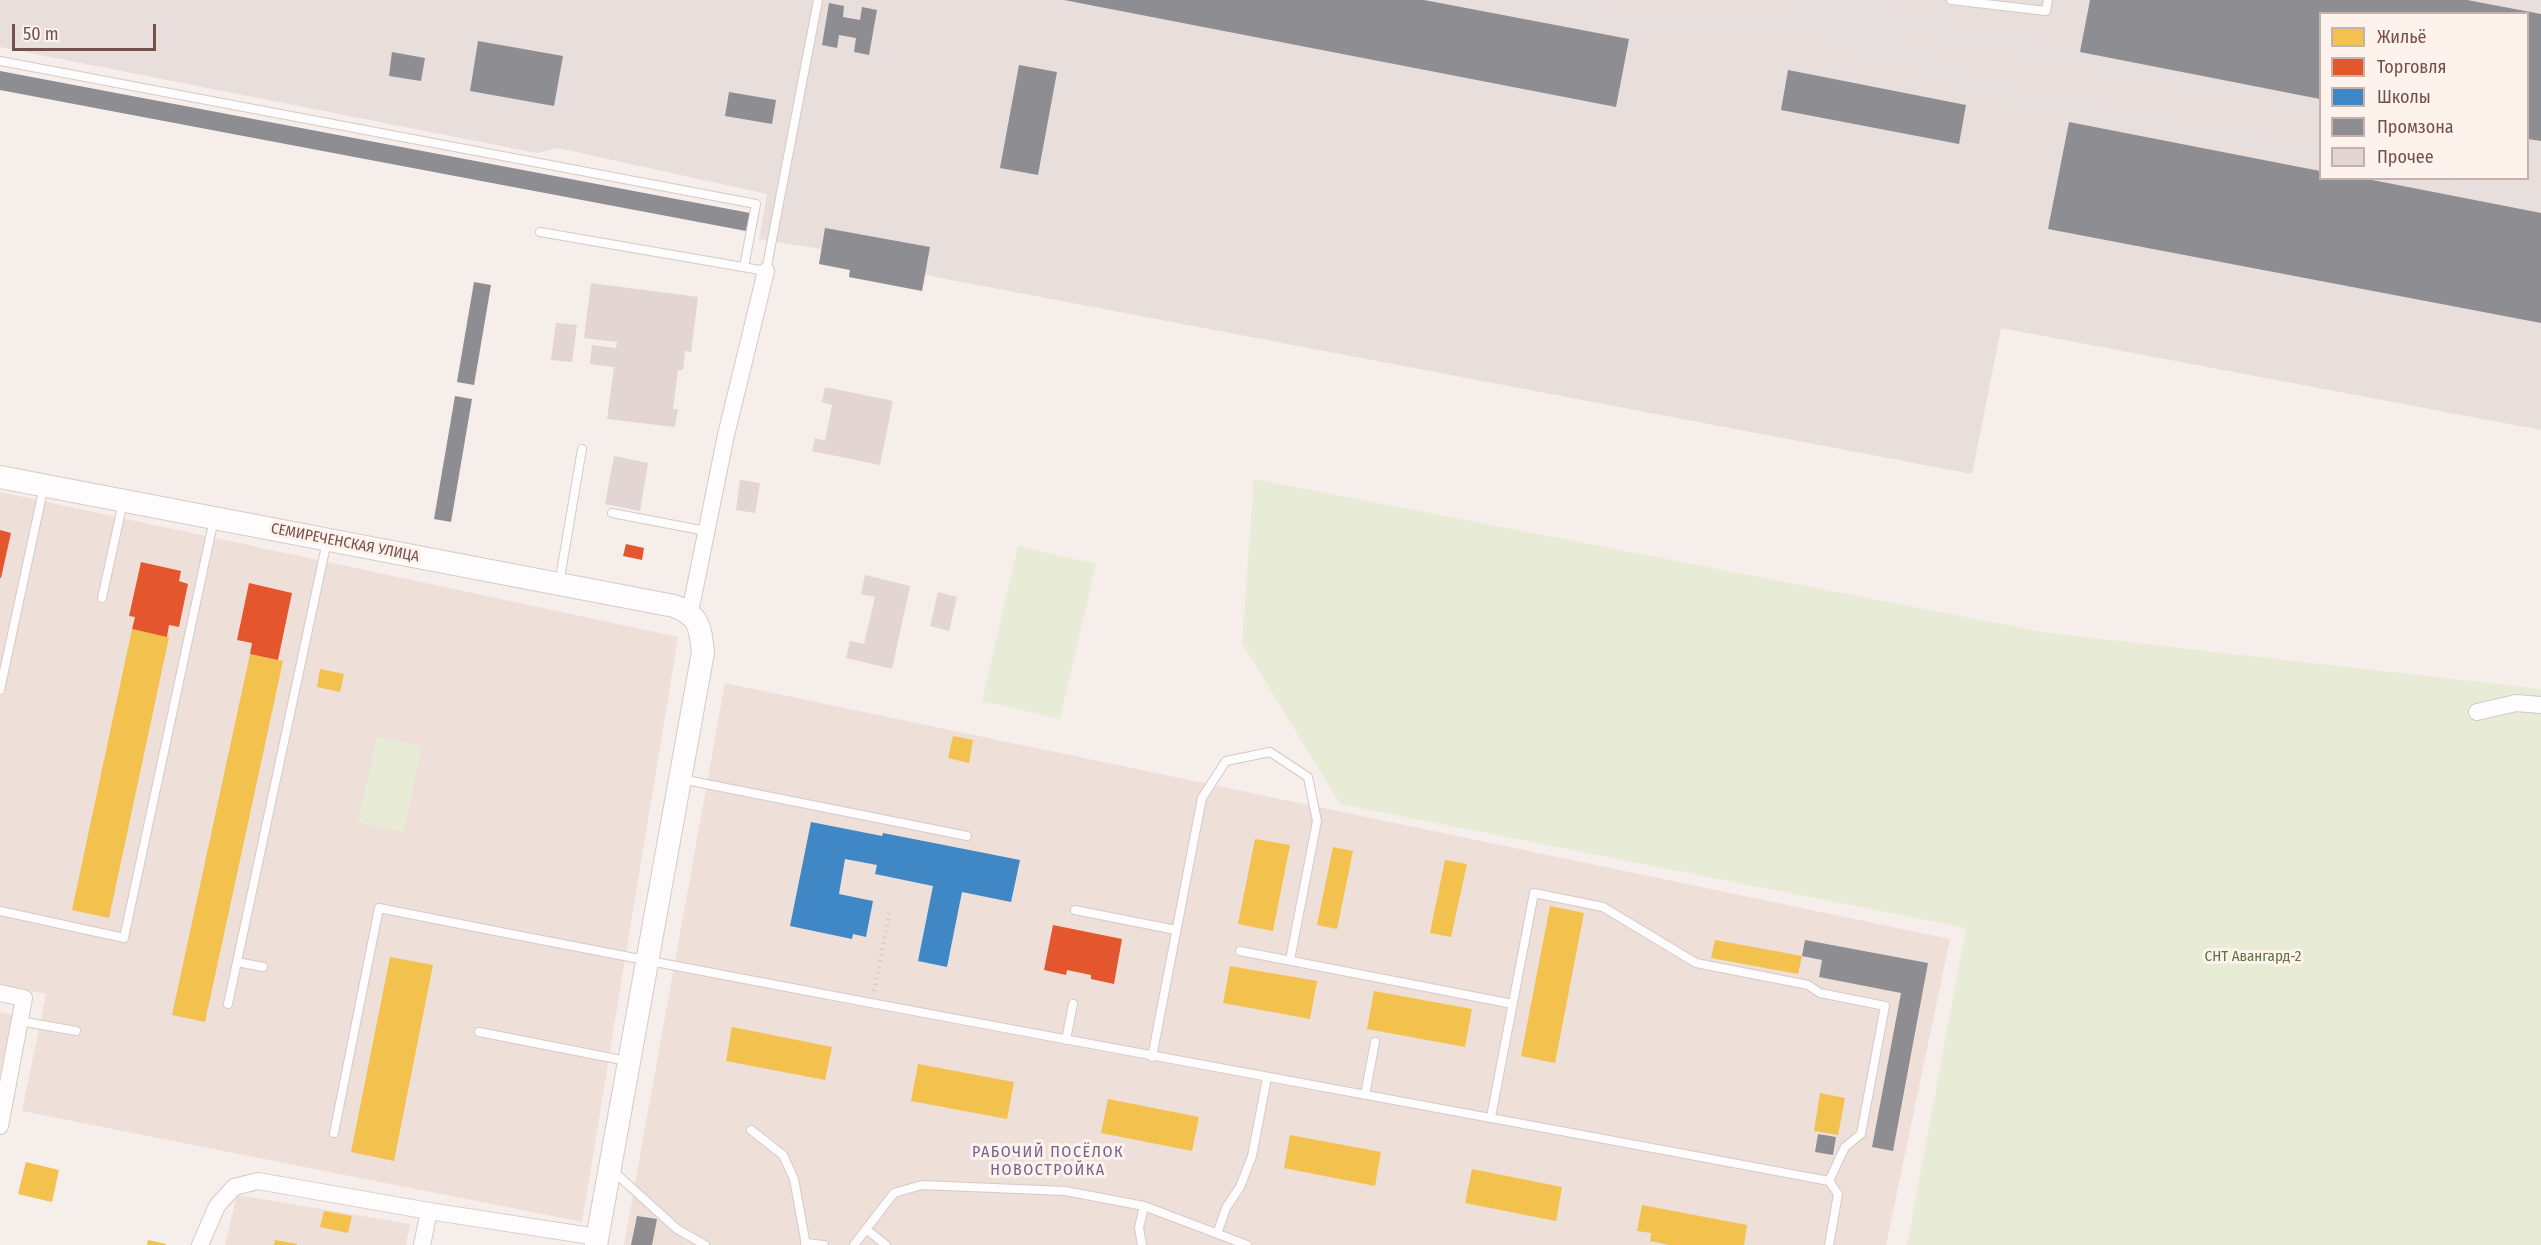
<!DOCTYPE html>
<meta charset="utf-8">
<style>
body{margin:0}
#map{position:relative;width:2541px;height:1245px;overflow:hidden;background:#f6eeeb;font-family:"Fira Sans Condensed",sans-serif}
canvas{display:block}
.legend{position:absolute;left:2319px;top:12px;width:210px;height:168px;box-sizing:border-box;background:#fef2ec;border:2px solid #c6b1ac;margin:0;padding:8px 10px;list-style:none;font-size:18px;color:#73504c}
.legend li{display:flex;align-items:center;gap:12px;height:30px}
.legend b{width:30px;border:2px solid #c6b1ac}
.scale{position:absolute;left:12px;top:24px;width:144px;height:27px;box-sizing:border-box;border:3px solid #73504c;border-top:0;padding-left:8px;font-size:18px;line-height:21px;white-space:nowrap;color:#73504c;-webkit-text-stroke:4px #fef2ec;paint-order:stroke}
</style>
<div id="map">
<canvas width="2541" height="1245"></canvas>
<ul class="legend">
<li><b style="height:16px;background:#f2c14e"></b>Жильё</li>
<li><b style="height:16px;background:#e4572e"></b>Торговля</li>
<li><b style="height:16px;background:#3f88c5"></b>Школы</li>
<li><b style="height:16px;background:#8d8d92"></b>Промзона</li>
<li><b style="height:16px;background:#e2d5d3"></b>Прочее</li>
</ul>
<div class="scale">50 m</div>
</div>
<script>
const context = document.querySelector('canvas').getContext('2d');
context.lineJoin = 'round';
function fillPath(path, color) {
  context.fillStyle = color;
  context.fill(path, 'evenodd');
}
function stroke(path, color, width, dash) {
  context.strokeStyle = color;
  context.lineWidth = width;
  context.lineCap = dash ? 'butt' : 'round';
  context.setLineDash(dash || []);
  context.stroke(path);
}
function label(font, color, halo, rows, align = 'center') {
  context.font = font + ' "Fira Sans Condensed",sans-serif';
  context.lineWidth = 6;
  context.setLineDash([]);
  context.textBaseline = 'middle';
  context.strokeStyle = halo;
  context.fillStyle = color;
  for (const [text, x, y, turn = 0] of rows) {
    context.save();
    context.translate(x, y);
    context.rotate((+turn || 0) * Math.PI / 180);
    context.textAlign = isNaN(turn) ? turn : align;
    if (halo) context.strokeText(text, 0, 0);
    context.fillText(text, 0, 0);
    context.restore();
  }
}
fillPath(new Path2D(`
 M0 492 678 637 582 1222 22 1111 46 994 0 984Z
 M725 683 1950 939 1886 1245H624Z
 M0 1012 12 1015 0 1075Z
 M237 1195 410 1224 406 1245H225Z`), '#efdfd9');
fillPath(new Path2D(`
 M0 0H2541V430L2001 328 1972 474 925 275 922 291 849 277 850 270 819 264 821 249 759 239 767 194 558 148 537 153 0 47ZM2320 14H2528V178H2320Z`), '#e8dedc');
fillPath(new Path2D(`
 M1254 479 2048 633 2541 689V1245H1907L1966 928 1340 804 1242 643Z
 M1018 546 1096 564 1060 719 982 701Z
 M377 737 422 746 404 832 358 822Z`), '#e8ebd6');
fillPath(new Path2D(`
 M132 629 169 637 109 918 72 910Z
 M250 654 283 661 205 1022 172 1015Z
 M320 669 344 674 340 692 317 687Z
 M953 736 973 740 969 763 948 758Z
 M1255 839 1290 845 1273 931 1238 924Z
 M1333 847 1353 851 1337 929 1317 925Z
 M1445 860 1467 864 1451 937 1430 933Z
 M1550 906 1584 913 1555 1063 1521 1056Z
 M1715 940 1802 956 1798 974 1711 958Z
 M390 957 433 965 394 1161 351 1152Z
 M1230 966 1317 981 1310 1019 1223 1003Z
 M1374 991 1472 1009 1465 1047 1367 1029Z
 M732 1027 832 1047 825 1080 726 1061Z
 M918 1064 1014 1082 1007 1119 911 1101Z
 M1820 1093 1845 1098 1838 1135 1814 1131Z
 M1108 1099 1199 1117 1192 1151 1101 1133Z
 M1290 1135 1381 1152 1375 1186 1284 1168Z
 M26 1162 59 1170 52 1202 18 1194Z
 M1472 1169 1562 1187 1556 1221 1465 1203Z
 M1642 1205 1747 1225 1744 1245H1669L1650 1241 1651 1233 1637 1231Z
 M324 1211 352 1216 348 1233 320 1227Z
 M148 1240 166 1244V1245H147Z
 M275 1240 297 1244V1245H274Z`), '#f2c14e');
fillPath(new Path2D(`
 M0 530 11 533 1 578H0Z
 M626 544 644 548 642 560 623 556Z
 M141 562 181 571 179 581 188 584 179 627 169 625 167 637 132 629 135 617 129 616Z
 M249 583 292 593 278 660 250 654 252 643 237 640Z
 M1053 925 1122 939 1114 984 1091 979V975L1067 970 1066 975 1044 970Z`), '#e4572e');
fillPath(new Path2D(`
 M811 822 882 836 883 833 1020 860 1011 902 962 892 947 967 918 961 933 886 875 874 877 865 845 859 839 894 873 901 866 937 853 934 852 939 790 926Z`), '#3f88c5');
fillPath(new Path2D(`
 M1064 0H1424L1629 39 1616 107Z
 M2090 0H2467L2541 14V141L2528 139V14H2320V99L2080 52Z
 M829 3 844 6 843 17 860 20 862 7 877 10 869 55 854 52 856 38 839 35 837 48 822 45Z
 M478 41 563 56 554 106 470 91Z
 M392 52 425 58 421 81 389 76Z
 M1019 65 1057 72 1038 175 1000 168Z
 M1788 70 1966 105 1959 144 1781 110Z
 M0 71 750 213 746 231 0 90Z
 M729 92 776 100 772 124 725 116Z
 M2069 122 2320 171V178H2362L2541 213V323L2048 229Z
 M825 228 930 247 922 291 849 277 850 270 819 264Z
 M474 282 491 285 474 385 457 382Z
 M455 396 472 399 451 522 434 519Z
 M1805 940 1928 963 1893 1151 1872 1147 1901 993 1819 977 1822 960 1802 956Z
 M1818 1134 1836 1137 1833 1155 1815 1152Z
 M637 1216 657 1219 652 1245H631Z`), '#8d8d92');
fillPath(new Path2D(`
 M591 283 698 297 691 352 685 351 683 370H678L673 409H678L675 427 607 419 614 367 590 364 592 345 616 348 617 342 584 338Z
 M556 323 577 325 572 362 551 360Z
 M825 387 893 401 880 465 812 451 815 438 825 441 832 405 822 402Z
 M614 456 648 463 640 511 605 504Z
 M740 480 760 483 755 513 736 510Z
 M865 575 910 586 892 669 846 658 850 641 864 644 875 597 861 594Z
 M938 592 957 597 949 631 930 626Z`), '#e2d5d3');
const lane = new Path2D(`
 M1951 0 2046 11 2048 0
 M0 61 756 204 744 267
 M540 232 766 271 818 0
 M612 513 706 531
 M559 584 582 449
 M102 598 123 502
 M0 690 44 486
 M681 779 967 836
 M1075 910 1176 930
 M0 911 124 938 214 519
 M1240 951 1513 1004
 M237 962 263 967
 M228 1004 327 541
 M20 1021 76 1031
 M479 1032 627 1061
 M1066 1040 1073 1004
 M1152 1057 1202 798 1226 761 1270 752 1308 777 1317 821 1290 960
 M1365 1095 1375 1042
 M1491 1117 1534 893 1603 907 1696 963 1808 985 1820 993 1885 1006 1861 1134 1845 1147 1829 1181
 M751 1130 783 1155 794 1179 806 1245
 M334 1133 379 908C861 1004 1346 1090 1829 1181L1838 1194 1829 1245
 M612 1170 677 1229 705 1245
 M866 1229 886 1245
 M1217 1234 1226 1208 1240 1187 1252 1156 1267 1078
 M805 1243 824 1245
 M854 1245 894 1193 922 1185 1065 1191 1144 1206 1247 1245
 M1142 1245 1139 1228 1144 1206`);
const street = new Path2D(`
 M690 612 726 435 766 271
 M2477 712 2516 703 2541 705
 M0 993 24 998 0 1126
 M200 1245 217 1206 234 1187 258 1181 429 1211 597 1237
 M422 1245 429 1211`);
const secondary = new Path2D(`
 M0 477 674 606C700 616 700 627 703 652L596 1245`);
stroke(lane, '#d4cac8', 10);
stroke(street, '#d4cac8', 18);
stroke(secondary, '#d5cac8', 24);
stroke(new Path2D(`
 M874 991 890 910`), '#d7cccb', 4, [1.5, 4.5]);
stroke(lane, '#fefcfc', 8);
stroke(street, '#fefcfc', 16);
stroke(secondary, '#fefcfc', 22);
stroke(new Path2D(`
 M1497 0C1541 8 1587 19 1632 20 1683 21 1733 16 1783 24 1819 29 1853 43 1888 55
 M1794 0 1814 8 1933 70 1988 90 2042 103 2320 157
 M1837 0 1871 13 1930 30 2320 105
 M2528 145 2541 147
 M2432 178 2541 200`), '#e3e1e4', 4.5, [9, 6]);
label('15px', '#73504c', '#fef2ec', [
 ["СЕМИРЕЧЕНСКАЯ УЛИЦА",345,543,11]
]);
label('15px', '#5e7341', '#fef2ec', [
 ["СНТ Авангард-2",2253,957]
]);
context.letterSpacing = '1.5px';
label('16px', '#76648f', '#fef2ec', [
 ["РАБОЧИЙ ПОСЁЛОК",1048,1153],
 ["НОВОСТРОЙКА",1048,1171]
]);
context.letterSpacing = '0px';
</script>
